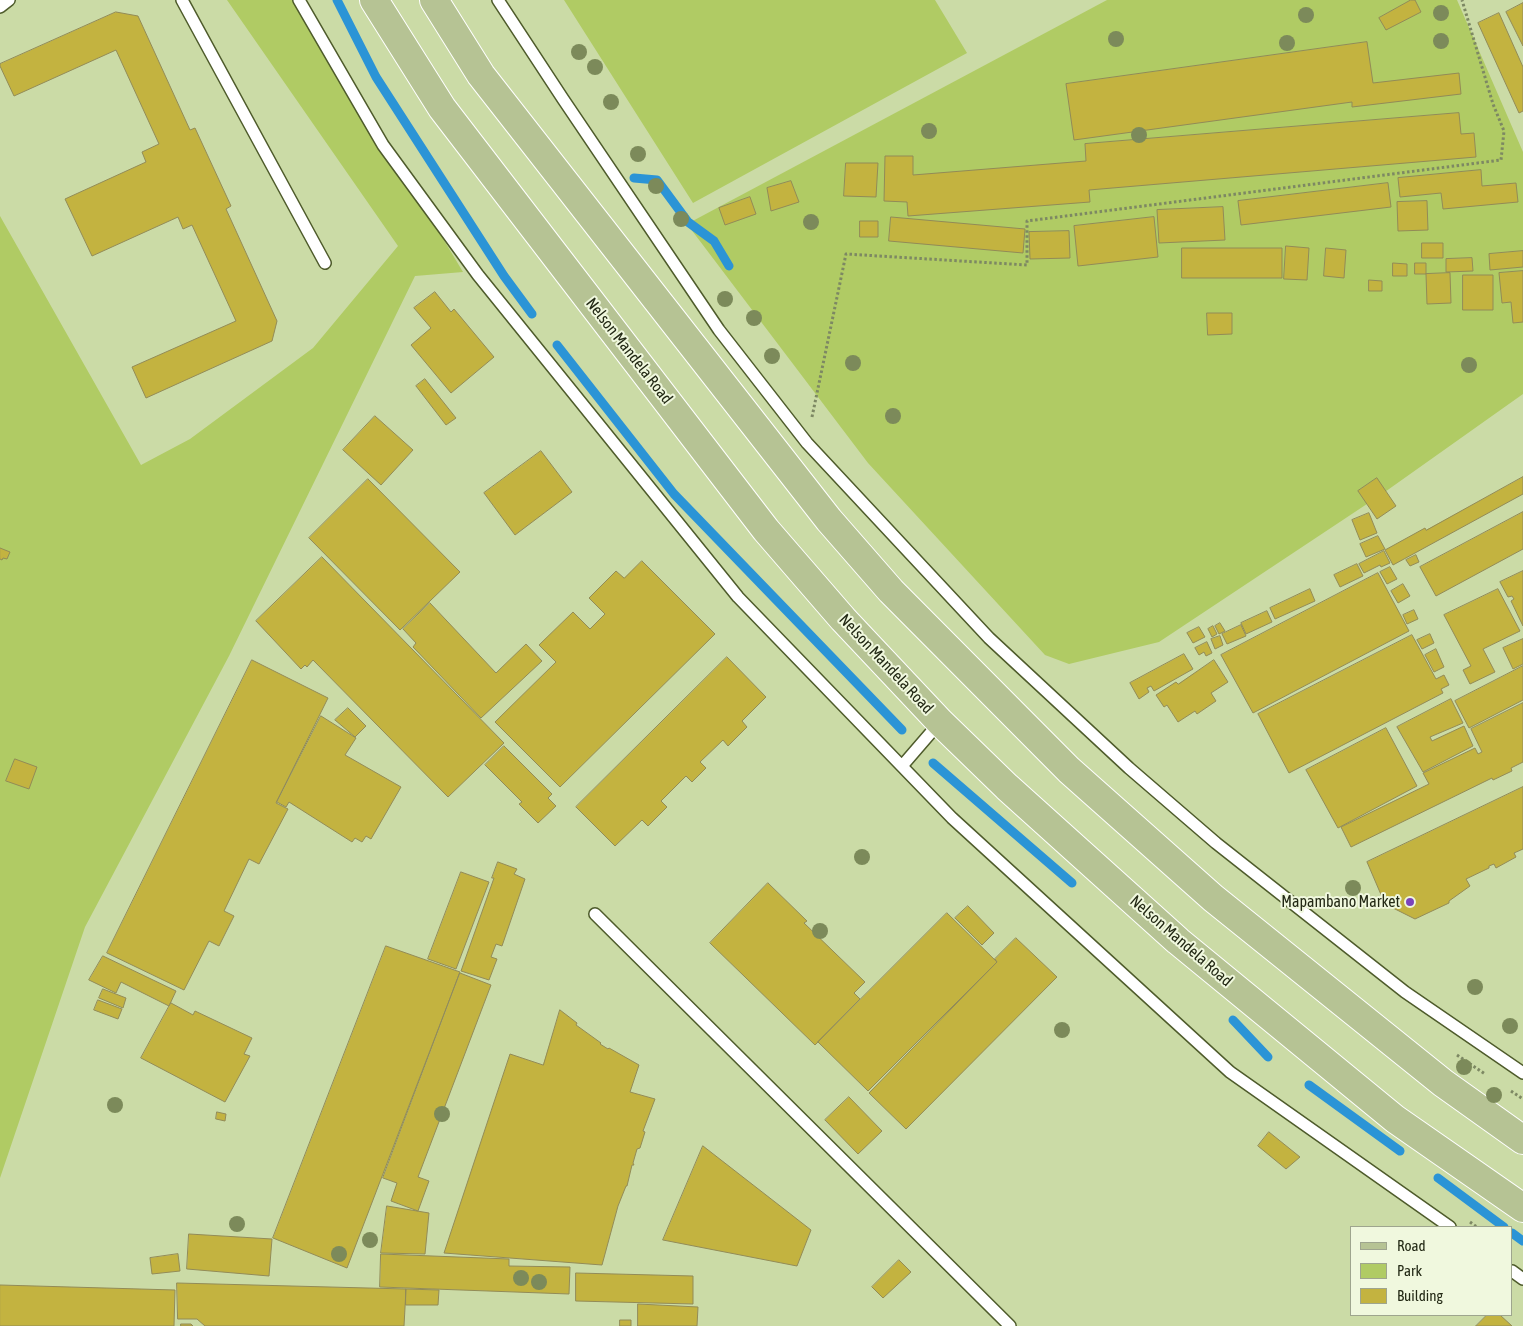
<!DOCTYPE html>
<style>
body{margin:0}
#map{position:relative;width:1523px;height:1326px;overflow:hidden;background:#cbdba6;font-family:"Asap Condensed",sans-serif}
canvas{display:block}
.legend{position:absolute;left:1350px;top:1226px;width:162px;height:90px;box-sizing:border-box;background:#f0f8de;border:1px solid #9ea58e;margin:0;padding:6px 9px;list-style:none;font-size:15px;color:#232915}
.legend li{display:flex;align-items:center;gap:10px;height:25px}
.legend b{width:25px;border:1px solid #9ea58e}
</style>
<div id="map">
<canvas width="1523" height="1326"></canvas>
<ul class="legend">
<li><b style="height:6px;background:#b6c394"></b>Road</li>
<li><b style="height:14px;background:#b0cb64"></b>Park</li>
<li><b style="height:14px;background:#c3b340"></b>Building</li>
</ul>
</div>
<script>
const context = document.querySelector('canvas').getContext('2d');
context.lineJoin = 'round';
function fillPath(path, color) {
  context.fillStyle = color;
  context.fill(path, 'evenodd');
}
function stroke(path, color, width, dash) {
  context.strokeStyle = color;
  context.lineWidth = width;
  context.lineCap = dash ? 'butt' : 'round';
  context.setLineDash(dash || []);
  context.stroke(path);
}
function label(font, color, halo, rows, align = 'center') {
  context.font = font + ' "Asap Condensed",sans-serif';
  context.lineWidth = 4;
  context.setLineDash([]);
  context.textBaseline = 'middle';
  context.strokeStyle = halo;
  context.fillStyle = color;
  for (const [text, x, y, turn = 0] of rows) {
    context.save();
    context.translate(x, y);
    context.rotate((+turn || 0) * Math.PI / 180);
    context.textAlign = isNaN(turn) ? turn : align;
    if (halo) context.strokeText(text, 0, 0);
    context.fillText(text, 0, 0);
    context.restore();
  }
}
fillPath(new Path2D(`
 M227 0H300L463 272 415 276 229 656 85 927 0 1178V216L141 465 190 439 313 348 398 246Z
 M564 0H935L967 53 693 203Z
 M1107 0H1457L1523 152V394L1382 494 1159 642 1069 664 1045 655 868 463 687 224Z`), '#b0cb64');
stroke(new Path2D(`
 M337 0 376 77 504 276 532 314
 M634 178 657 180 688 222 714 241 729 266
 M557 345 674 494 902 730
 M933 763 1072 883
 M1233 1020 1268 1057
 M1309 1085 1400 1151
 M1438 1178 1504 1227
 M1512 1233 1523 1241`), '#2b94d6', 9);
const building = new Path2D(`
 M1411 0H1415L1421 12 1386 30 1379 18Z
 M1523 3V46L1506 12Z
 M116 12 138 16 190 130 195 128 231 206 226 209 277 321 272 341 146 398 132 367 236 321 192 225 183 229 178 217 92 256 65 199 146 162 142 152 159 144 116 50 14 96 0 66V64Z
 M1499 13 1523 67V111L1519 113 1478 23Z
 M1367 42 1373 83 1459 73 1461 94 1352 107V102L1074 140 1066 84Z
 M1459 113 1461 134 1474 133 1476 157 1089 190 1090 202 908 216 907 202 884 201 885 156H913V175L1086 161 1085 144Z
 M846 163H878L876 197 844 196Z
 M1481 170 1482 186 1516 183 1518 202 1443 209 1441 193 1400 197 1398 178Z
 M791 181 799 202 771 211 767 188Z
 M1388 183 1391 207 1241 225 1238 201Z
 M750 197 756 214 725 225 719 208Z
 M1427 201 1428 230 1398 231 1397 202Z
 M1223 207 1225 240 1159 243 1157 210Z
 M891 217 1025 229 1023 253 889 241Z
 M1154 217 1158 257 1078 266 1074 226Z
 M860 221H878V237H860Z
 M1069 231 1070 258 1030 259 1029 232Z
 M1422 243H1443V258H1422Z
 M1286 246 1309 248 1307 280 1284 279Z
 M1182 248H1282V278H1182Z
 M1326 248 1346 250 1344 278 1324 276Z
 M1523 251V267L1490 270 1489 254Z
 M1472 258 1473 271 1446 272V259Z
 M1393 263 1407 264V276H1393Z
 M1415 263H1426V274H1415Z
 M1523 271V322L1513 323 1511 302 1502 303 1499 273Z
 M1450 273 1451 303 1427 304 1426 274Z
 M1463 275H1493V310H1463Z
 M1369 280 1382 281V291H1369Z
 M435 292 451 312 454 309 494 357 451 393 411 345 431 328 414 308Z
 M1207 313H1232V334L1208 335Z
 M425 379 456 418 446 425 416 386Z
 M375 416 413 450 381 485 343 450Z
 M541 451 572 492 515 535 484 493Z
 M1523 477V494L1393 565 1385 550 1425 528 1426 530Z
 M1377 478 1396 506 1377 519 1358 491Z
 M368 479 460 572 400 630 309 538Z
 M1523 512V549L1436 596 1420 567Z
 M1369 513 1377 533 1360 540 1352 520Z
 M1378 536 1385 549 1366 557 1360 544Z
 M0 548 10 552 7 559 3 558 2 560 0 559Z
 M1384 551 1390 563 1381 567 1380 565 1364 573 1359 564Z
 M1416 555 1419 562 1410 566 1406 560Z
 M322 557 504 743 448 797 313 660 307 667 305 665 301 669 256 621Z
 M642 561 715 634 560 787 495 722 556 662 539 645 573 612 590 629 605 614 589 598 616 571 624 578Z
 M1357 564 1363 576 1340 587 1334 575Z
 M1390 567 1397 579 1387 584 1380 572Z
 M1523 571V626L1511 601 1514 599 1512 596 1508 597 1500 582Z
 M1378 573 1409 631 1253 713 1221 655Z
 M1403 584 1410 596 1398 603 1391 591Z
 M1310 589 1315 601 1275 619 1270 608Z
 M1498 589 1520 631 1483 649 1495 672 1470 684 1463 670 1471 666 1444 615Z
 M430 603 496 673 526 644 542 661 481 718 413 647 416 643 403 629Z
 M1414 610 1418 619 1407 624 1403 615Z
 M1267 611 1272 622 1246 634 1241 623Z
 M1220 623 1225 631 1219 634 1215 626Z
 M1241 625 1246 636 1227 644 1222 634Z
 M1213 626 1217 634 1212 637 1208 629Z
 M1199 627 1205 637 1193 643 1187 633Z
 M1430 634 1434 643 1422 649 1417 640Z
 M1412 635 1436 679 1444 675 1449 685 1441 689 1443 693 1289 773 1258 714Z
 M1220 636 1223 645 1215 649 1211 639Z
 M1523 639V664L1513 669 1503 648Z
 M1207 642 1212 653 1206 656 1204 652 1199 655 1195 648Z
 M1436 649 1444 667 1434 672 1425 655Z
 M1184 654 1193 669 1154 691 1151 686 1147 688 1149 692 1139 699 1130 683Z
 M727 657 766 697 742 721 747 727 728 746 723 740 700 762 706 768 692 782 686 776 661 801 667 807 648 826 642 820 615 846 576 807Z
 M252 660 328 698 276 803 288 809 259 864 249 859 224 911 234 916 219 946 209 941 184 990 107 953Z
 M1214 660 1228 682 1211 693 1216 701 1197 714 1195 711 1178 722 1167 705 1164 707 1156 695 1176 682 1178 684Z
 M1523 666V700L1469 728 1455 701Z
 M1451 699 1463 723 1430 737 1432 741 1464 726 1473 746 1423 772 1397 727Z
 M1523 703V762L1511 768 1512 771 1493 780 1492 778 1351 847 1341 827 1429 784 1423 773 1475 748 1478 754 1482 752 1471 729Z
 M348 708 366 726 355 737 335 720Z
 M321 716 356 738 345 755 401 787 371 839 366 836 362 842 355 838 352 842 289 802 286 807 277 802Z
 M1386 728 1417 786 1338 828 1306 770Z
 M504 746 552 794 548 798 556 806 538 823 519 804 522 802 485 765Z
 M15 759 37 767 29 789 6 781Z
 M1523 787V849L1514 853 1516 857 1496 868 1494 864 1489 866V868L1466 879 1470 886 1449 901V903L1415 919 1385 904 1367 862Z
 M498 862 517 869 514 874 525 879 502 946 496 944 491 957 497 959 489 980 461 971 494 878H492Z
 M461 872 489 882 456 969 428 959Z
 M768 883 807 921 804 923 865 982 854 993 860 999 815 1045 710 943Z
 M968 906 994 933 982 945 955 918Z
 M947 913 997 962 868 1091 818 1042Z
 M1016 938 1057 977 906 1129 869 1093 997 962 995 959Z
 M386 946 460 972 347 1268 273 1238Z
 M103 956 176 991 169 1006 121 982 116 993 89 980Z
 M460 973 491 985 418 1177 429 1181 418 1211 391 1201 397 1183 383 1178Z
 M103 989 126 998 123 1008 99 998Z
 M98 1000 122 1009 118 1019 94 1010Z
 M171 1003 193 1015 195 1011 252 1038 244 1054 250 1056 225 1102 141 1058Z
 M560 1010 577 1023 576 1025 601 1043 600 1044 608 1049 609 1048 639 1065 630 1092 655 1099 643 1131 645 1132 640 1148 637 1149 633 1163 634 1165H632L627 1186H626L618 1206 602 1265 444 1253 510 1054 543 1065Z
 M849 1097 882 1131 858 1154 825 1120Z
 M217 1112 226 1114 225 1121 216 1119Z
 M1269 1132 1300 1157 1286 1169 1258 1146Z
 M703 1146 811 1230 797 1266 663 1240Z
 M387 1206 429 1213 425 1254 381 1253Z
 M189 1234 272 1239 269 1276 187 1269Z
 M178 1254 180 1271 152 1274 150 1258Z
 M381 1254 509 1259V1266L570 1267 569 1294 380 1287Z
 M899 1260 911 1272 883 1298 872 1287Z
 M576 1273 693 1276V1304L576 1301Z
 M177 1283 406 1289 404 1326H205L197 1319H178Z
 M0 1285 175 1290 174 1326H0Z
 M406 1289 439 1290 438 1305H406Z
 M638 1304 698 1307 697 1326H638Z
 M1487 1315H1500L1512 1326H1476Z
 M620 1320H631V1326H620Z
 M181 1324H191L193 1326H181Z`);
fillPath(building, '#c3b340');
stroke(building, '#928b57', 1);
const service = new Path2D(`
 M182 0 325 263
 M299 0 383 145 478 275 738 597 952 818 1230 1072 1450 1227
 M498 0 563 99 719 330 807 443 989 638 1129 768 1216 843 1405 992 1523 1073
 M0 7 9 0
 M902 766 940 722
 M595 914 1010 1326
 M1512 1271 1523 1279`);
const primary = new Path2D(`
 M374 0 442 108 766 530 843 619 940 722 1007 787 1178 941 1395 1119 1523 1208
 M434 0 481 75 829 520 891 591 1069 770 1213 898 1443 1083 1523 1140`);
stroke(service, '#4e5b2b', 14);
stroke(primary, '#fff', 30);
stroke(new Path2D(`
 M812 417 846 254 1027 265V221L1501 160 1504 131 1493 104 1462 0
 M1457 1055 1485 1074
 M1511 1091 1523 1099
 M1470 1222 1477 1227`), '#7d8863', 3, [2.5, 2.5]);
stroke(service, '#fff', 11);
stroke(primary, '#b6c394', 28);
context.fillStyle = '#7c8a5a';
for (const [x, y] of [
 [1441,13],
 [1306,15],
 [1116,39],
 [1441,41],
 [1287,43],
 [579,52],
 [595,67],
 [611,102],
 [929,131],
 [1139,135],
 [638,154],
 [656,186],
 [681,219],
 [811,222],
 [725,299],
 [754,318],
 [772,356],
 [853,363],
 [1469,365],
 [893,416],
 [862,857],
 [1353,888],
 [820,931],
 [1475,987],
 [1510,1026],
 [1062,1030],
 [1464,1067],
 [1494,1095],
 [115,1105],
 [442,1114],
 [237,1224],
 [370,1240],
 [339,1254],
 [521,1278],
 [539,1282]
]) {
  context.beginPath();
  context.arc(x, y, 8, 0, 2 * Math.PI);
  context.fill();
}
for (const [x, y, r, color] of [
 [1410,902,5,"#7b44bb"]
]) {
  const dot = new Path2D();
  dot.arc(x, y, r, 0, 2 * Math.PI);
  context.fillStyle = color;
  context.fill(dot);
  stroke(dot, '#f0f8de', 2);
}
label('16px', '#232915', '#f0f8de', [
 ["Nelson Mandela Road",629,351,52],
 ["Nelson Mandela Road",886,664,47],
 ["Nelson Mandela Road",1181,941,41]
]);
label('16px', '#232915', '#f0f8de', [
 ["Mapambano Market",1400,902]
], 'right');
</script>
